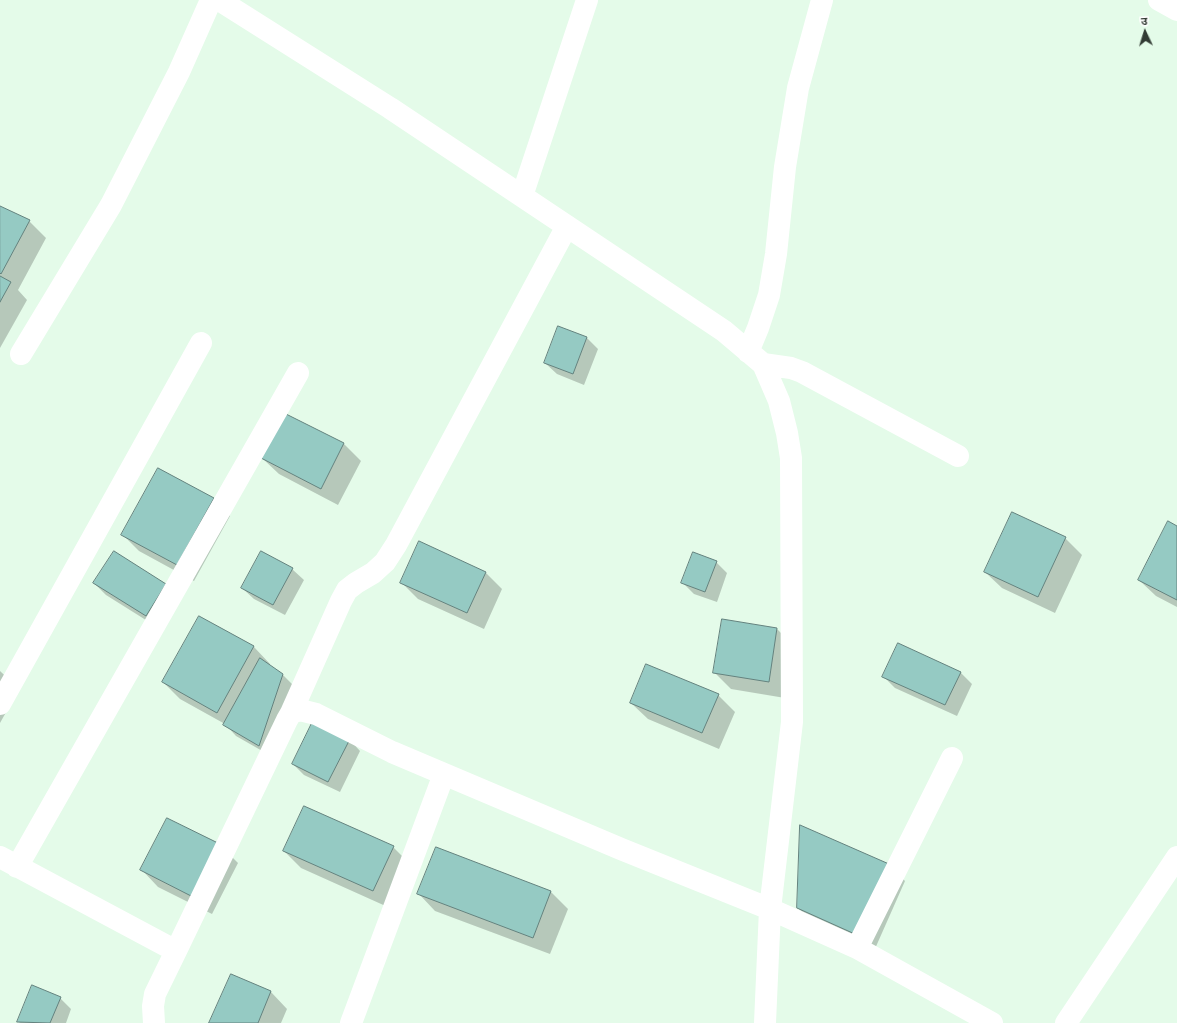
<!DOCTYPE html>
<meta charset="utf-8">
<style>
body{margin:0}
#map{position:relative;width:1177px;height:1023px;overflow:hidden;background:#e4fbe9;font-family:Literata,"Noto Sans Devanagari",serif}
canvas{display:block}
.north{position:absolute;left:1125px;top:12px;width:40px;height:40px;-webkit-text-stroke:3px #fff;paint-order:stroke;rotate:356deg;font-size:11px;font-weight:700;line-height:16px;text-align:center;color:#323b34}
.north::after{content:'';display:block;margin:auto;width:14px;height:18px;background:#323b34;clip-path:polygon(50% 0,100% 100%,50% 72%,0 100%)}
</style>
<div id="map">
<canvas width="1177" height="1023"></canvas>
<div class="north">उ</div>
</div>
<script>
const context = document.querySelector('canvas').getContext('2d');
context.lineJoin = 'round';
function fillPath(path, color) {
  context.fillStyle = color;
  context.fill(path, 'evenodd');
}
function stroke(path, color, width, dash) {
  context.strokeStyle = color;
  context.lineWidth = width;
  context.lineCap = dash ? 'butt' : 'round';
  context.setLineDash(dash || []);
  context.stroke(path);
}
fillPath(new Path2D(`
 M0 207 29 221 46 238 18 290 27 300 0 348Z
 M559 328 587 338 598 349 584 385 557 374 545 363Z
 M284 414 344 444 361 461 338 505 279 474 262 458Z
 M213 499 230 516 194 581 139 551 122 534Z
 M1177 527V607L1156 596 1139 580Z
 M1065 538 1082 555 1055 613 1002 588 985 572Z
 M261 553 292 569 304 580 285 615 254 599 242 588Z
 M716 562 727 573 717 602 694 594 683 583Z
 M486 573 502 589 484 629 418 599 401 582Z
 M94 583 166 585 157 627 106 595Z
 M199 617 254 647 270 664 269 666 283 675 294 686 271 756 236 736 225 724 180 699 163 682Z
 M722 621 777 629 794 646 785 698 731 689 714 672Z
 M0 671 19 689 0 723Z
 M960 672 972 684 957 716 895 688 884 677Z
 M718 695 735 712 719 749 648 719 631 703Z
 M349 739 360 751 340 792 304 775 293 764Z
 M221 846 238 863 212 914 158 887 142 870Z
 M393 847 410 864 390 908 301 868 284 851Z
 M436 848 551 892 568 909 550 954 435 911 419 894Z
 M888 864 905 881 874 951 815 925 798 908Z
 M231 976 271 992 287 1009 281 1023H211Z
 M60 998 71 1009 66 1023H20L19 1022Z`), '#0003');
const building = new Path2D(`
 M0 206 30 220 1 274 0 273Z
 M0 276 11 282 0 302Z
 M558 326 587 337 573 374 544 363Z
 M284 413 344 443 321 489 261 458Z
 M158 468 214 498 177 565 121 535Z
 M1012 512 1066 537 1038 597 984 572Z
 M1168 521 1177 526V600L1138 580Z
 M419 541 486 572 467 613 400 583Z
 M114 551 166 584 146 616 93 583Z
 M261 551 293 568 273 605 241 588Z
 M693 552 717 561 705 592 681 583Z
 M199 616 254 646 217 713 162 682Z
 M722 619 777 628 769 682 713 673Z
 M898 643 961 672 945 705 882 677Z
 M260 658 283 674 259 746 223 725Z
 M646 664 719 694 702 733 630 703Z
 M313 721 350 739 328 782 292 764Z
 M304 806 394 846 373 891 283 851Z
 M167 818 222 845 195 898 140 870Z
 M800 825 889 864 857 935 797 908Z
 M436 847 551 891 533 938 417 894Z
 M231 974 271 991 258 1023H209Z
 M32 985 61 997 50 1023 17 1022Z`);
fillPath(building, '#95cac3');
stroke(building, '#64827e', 1);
stroke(new Path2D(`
 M219 0 390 108 724 331 763 364 779 401 787 433 791 458 792 722 770 909 765 1023
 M1159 0 1177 10
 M522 196 587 0
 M748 352 758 328 769 295 776 254 785 167 798 88 822 0
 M21 354 111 205 179 72 211 0
 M763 364 791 368 802 372 958 456
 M0 704 201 343
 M291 713 341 601 347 590 356 583 373 573 385 562 396 545 567 226
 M0 857 176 951
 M17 867 298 373
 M857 948 952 758
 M154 1023 153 1006 155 994 176 951 287 720 291 713 300 710 316 714 392 752 621 849 770 909 857 948 992 1023
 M351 1023 444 774
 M1066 1023 1177 857`), '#fff', 22);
</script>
